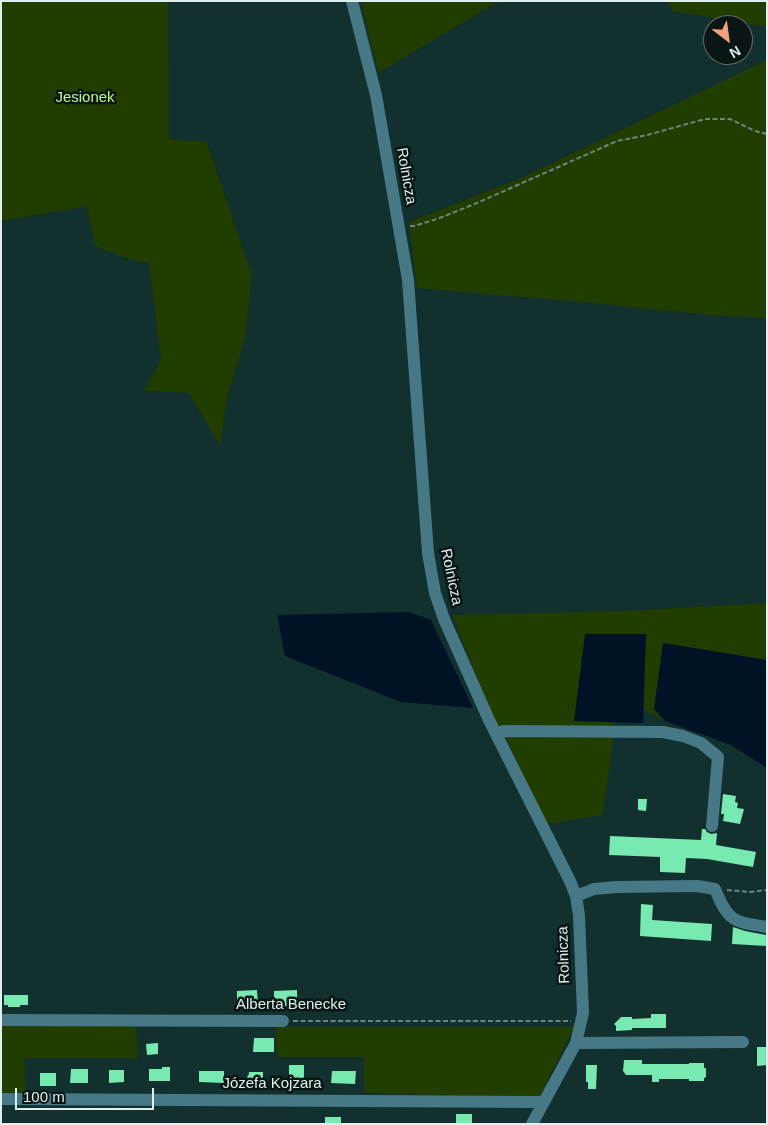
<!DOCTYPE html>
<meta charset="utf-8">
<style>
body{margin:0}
#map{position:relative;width:768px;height:1125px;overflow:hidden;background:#12302e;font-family:Arial,sans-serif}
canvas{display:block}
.frame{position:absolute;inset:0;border:2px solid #deefed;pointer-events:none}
.north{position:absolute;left:703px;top:15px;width:50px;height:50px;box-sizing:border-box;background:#091615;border:1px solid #5e6d6b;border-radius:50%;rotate:150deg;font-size:14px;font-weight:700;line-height:20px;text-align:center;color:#deefed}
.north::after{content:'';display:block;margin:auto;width:18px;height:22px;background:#f1a17d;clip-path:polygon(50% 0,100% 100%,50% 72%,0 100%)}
.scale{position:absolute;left:15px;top:1088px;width:139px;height:22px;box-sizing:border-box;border:2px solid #deefed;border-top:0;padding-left:6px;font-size:15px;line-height:18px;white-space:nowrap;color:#deefed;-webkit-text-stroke:4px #091615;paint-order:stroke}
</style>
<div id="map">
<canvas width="768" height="1125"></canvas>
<div class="frame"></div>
<div class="north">N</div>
<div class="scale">100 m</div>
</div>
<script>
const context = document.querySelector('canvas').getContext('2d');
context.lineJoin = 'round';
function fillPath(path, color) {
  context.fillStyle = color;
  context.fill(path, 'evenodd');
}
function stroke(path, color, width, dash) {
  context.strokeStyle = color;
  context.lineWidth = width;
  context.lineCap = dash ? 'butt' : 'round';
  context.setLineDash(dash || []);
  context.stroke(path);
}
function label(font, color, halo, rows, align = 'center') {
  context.font = font + ' Arial,sans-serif';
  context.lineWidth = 5;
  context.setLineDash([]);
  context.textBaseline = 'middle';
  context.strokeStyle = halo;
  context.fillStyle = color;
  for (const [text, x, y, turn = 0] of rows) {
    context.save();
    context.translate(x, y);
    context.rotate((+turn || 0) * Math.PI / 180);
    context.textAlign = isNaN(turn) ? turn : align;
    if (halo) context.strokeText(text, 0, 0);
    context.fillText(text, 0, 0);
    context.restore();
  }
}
fillPath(new Path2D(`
 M1 1H168L169 139 207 142 252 276 245 338 227 398 220 446 189 393 144 391 161 360 149 263 129 259 95 246 87 206 1 221Z
 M361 1H499L378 73Z
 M667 1H767V27L673 11Z
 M767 60V318L711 315 593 303 417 288 409 222 519 179Z
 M767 603V660H762L654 709 665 721 643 709 646 634 574 721 615 722 614 732 497 727 452 615 625 611Z
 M505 735 613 736 609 772 602 815 546 824Z
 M1 1024 136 1026 138 1058H24L26 1093 1 1094Z
 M575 1025 539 1098 364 1093V1057H277L275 1027H570Z`), '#223d00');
fillPath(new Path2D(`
 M409 612 431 620 473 708 401 702 285 656 277 615Z
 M585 634H646L643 723 574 721Z
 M663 643 767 660V768L729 744 665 721 654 709Z`), '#001226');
fillPath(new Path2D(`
 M723 794 736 796 735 802 738 803 737 808 744 809 740 824 723 821 724 814H721Z
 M638 799H647L646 811 638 810Z
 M702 829H705L707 832 711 834 717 833 716 845 756 852 753 867 707 859 686 858 685 873 660 872V857L609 855 610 836 701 840Z
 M641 904 653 905 652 920 712 924 711 941 640 936Z
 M733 927 745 931 766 935V946L732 944Z
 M257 990 258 1005 237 1006V991Z
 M297 990V1006L274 1007V991Z
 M4 995H28V1005H20V1007H8V1005H4Z
 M651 1014H666V1028H632V1030L616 1031V1026L614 1024 621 1017H632V1019L651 1018Z
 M254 1038H274V1052H253Z
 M158 1043V1054L147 1055 146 1044Z
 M757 1047H767V1065L757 1066Z
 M624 1060H642V1064H689V1063H704V1068H706V1077L704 1078V1081H689V1079H659V1082H652V1075H626L623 1071Z
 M289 1065H304V1080H289Z
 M586 1065H597L596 1089H588V1082H586Z
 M162 1067H170V1081H149V1069H162Z
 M71 1069H88V1083H70Z
 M109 1070H124V1082L109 1083Z
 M199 1071H224V1083L199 1082Z
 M332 1071H356L355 1084 331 1083Z
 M249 1072H263V1082H249V1079L247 1077 249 1074Z
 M40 1073H56V1086H40Z
 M456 1114H472V1124H456Z
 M325 1117H341V1124H325Z`), '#79e9b2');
stroke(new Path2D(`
 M410 226H414L437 219 477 203 617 141 647 135 705 119H730L755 131 767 134
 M727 890 750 892 767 890
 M293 1021H571`), '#6d8583', 2, [5, 2.5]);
stroke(new Path2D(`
 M352 1 376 95 408 280 428 553 435 593 444 619 489 720 570 881 576 896 579 915 583 1013 576 1043 532 1124
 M496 733 504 731 663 732 683 736 701 743 718 757 712 826
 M576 896 594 889 617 887 697 886 715 889C728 921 733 922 767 927
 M1 1020 283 1021
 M576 1043 743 1042
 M1 1099 543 1102`), '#467886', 12);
label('15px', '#bdfa86', '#091615', [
 ["Jesionek",85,98]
]);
label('15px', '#deefed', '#091615', [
 ["Rolnicza",406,176,80],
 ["Rolnicza",451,577,78],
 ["Rolnicza",564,955,-92],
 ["Alberta Benecke",291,1005],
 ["Józefa Kojzara",272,1084]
]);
</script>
